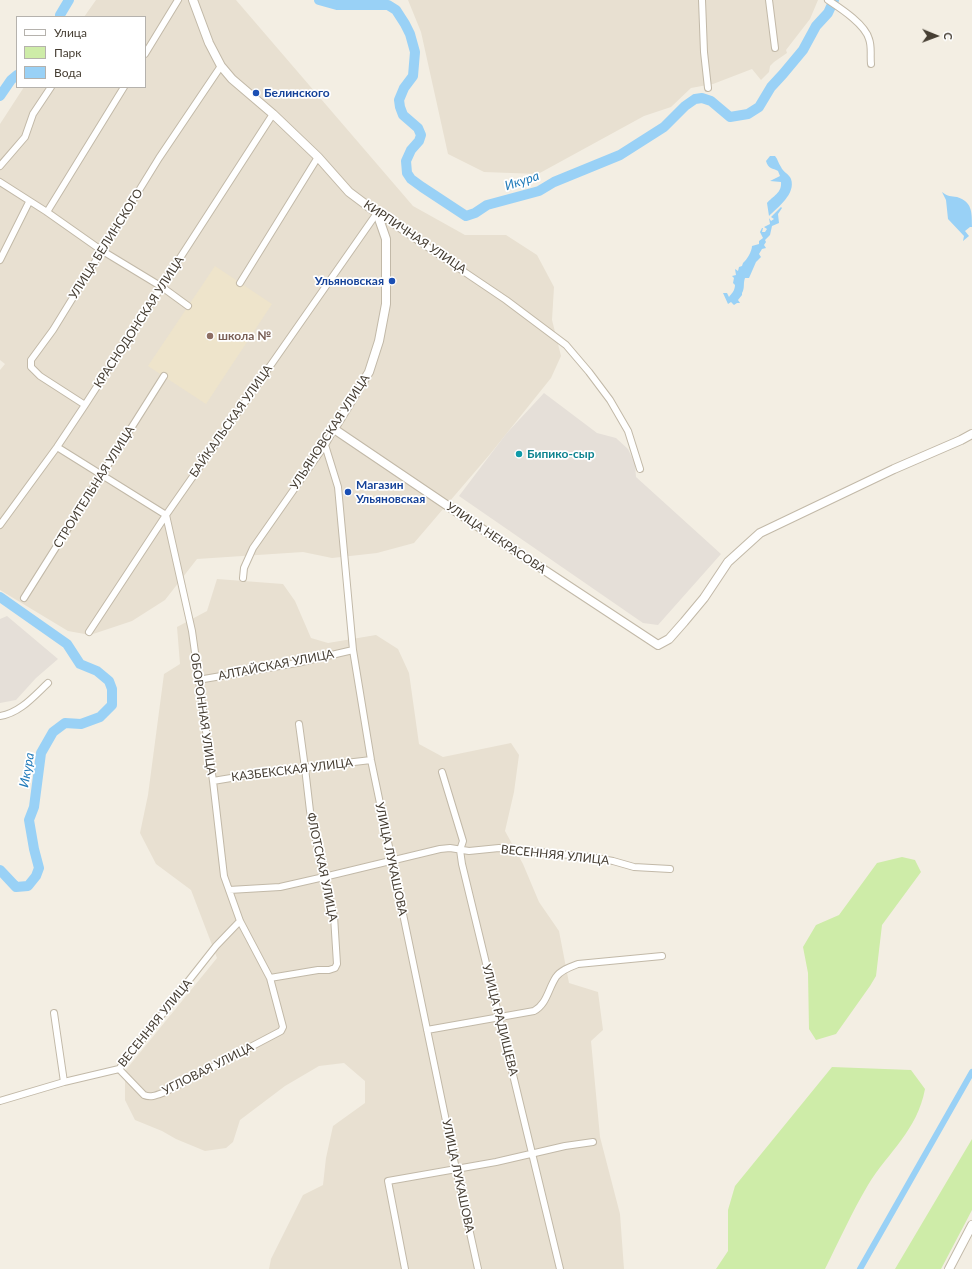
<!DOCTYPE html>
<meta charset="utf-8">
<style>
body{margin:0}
#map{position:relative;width:972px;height:1269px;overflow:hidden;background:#f3eee3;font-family:Lato,sans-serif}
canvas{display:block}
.legend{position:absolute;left:16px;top:16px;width:130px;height:72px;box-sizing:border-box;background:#fff;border:1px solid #b5b2ad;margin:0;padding:5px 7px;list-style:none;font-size:12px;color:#463e33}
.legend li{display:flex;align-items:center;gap:8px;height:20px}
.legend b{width:20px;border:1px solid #b5b2ad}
.north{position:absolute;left:916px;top:16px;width:40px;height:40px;-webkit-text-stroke:3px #fff;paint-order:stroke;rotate:91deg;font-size:11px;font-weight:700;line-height:16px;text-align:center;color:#463e33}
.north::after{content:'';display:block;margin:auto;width:14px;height:18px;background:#463e33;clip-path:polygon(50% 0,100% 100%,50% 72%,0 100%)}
</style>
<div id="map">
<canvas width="972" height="1269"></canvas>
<ul class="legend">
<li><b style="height:5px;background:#fff"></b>Улица</li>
<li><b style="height:11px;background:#ceeca8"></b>Парк</li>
<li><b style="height:11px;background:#99d1f6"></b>Вода</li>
</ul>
<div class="north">С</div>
</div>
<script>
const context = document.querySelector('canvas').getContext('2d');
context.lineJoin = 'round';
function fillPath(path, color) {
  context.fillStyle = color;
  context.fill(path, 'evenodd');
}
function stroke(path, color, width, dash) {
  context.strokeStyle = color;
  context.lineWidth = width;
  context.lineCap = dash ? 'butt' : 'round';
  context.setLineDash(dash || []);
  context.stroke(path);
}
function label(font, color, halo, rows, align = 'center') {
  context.font = font + ' Lato,sans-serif';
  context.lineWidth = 3.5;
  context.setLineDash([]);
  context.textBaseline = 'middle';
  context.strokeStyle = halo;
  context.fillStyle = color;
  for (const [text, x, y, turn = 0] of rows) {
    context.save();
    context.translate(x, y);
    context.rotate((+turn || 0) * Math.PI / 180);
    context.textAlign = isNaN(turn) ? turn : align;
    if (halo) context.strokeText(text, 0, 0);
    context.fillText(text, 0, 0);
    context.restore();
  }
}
fillPath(new Path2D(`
 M96 0H236L413 206 465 235H506L537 255 554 287 552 320 561 356 551 378 491 453 414 543 377 553 332 558 303 552 197 559 165 600 132 621 90 635 68 631 0 590V370L5 364 0 360V124L24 87H145V17H84Z
 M408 0H818L810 19 786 50 787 53 774 62 770 66 769 72 761 80 752 69 713 84 691 88 671 107 644 116 538 174 484 172 448 154 421 32Z
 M217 579 283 584 295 601 311 638 328 643 376 635 398 649 409 673 419 744 443 757 511 743 519 755 514 792 505 831 523 864 539 902 559 931 569 983 598 992 603 1030 591 1041 600 1137 620 1214 624 1269H269L271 1259 303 1195 323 1185 326 1158 333 1126 365 1103V1081L344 1063 319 1066 285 1086 240 1120 233 1142 226 1148 205 1151 176 1139 162 1131 135 1120 125 1100V1071L217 958 191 890 156 864 140 833 148 795 164 674 180 664 177 627 207 611Z`), '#e8e0d1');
fillPath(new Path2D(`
 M544 393 597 433 616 438 628 449 635 464 636 477 721 554 658 625 643 623 459 496 506 434Z
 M7 616 58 659 36 678 16 700 0 703V619Z`), '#e5dfd8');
fillPath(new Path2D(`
 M215 266 272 304 206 404 148 366Z`), '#eee4cb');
fillPath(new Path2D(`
 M902 857 915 860 921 872 882 925 876 976 870 986 836 1034 816 1040 809 1029 808 973 803 947 816 925 839 915 877 863Z
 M832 1067 911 1070 925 1089C917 1131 889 1151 868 1185 852 1212 839 1241 825 1269H716L728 1251V1210L735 1186Z
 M972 1139V1210L941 1269H895Z`), '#ceeca8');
fillPath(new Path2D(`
 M770 156H775C778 159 778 163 781 167 783 172 789 174 791 179 796 194 778 207 769 216L767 203C773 196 782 193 781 182L770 181 780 176 778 171C773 168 768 169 766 161Z
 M942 192C948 197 951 196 957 197 972 202 972 211 972 227H970L965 231 969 236 963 241 964 236 948 219 946 200Z
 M781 207 782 208 778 214 779 223 772 226 770 235 765 240 766 242 764 245 766 248 762 249 759 254 761 257 756 262 749 278H745C743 283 745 288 742 293V295L738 300 740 303H737L734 305 731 302 728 304 723 293H727L729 297C731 294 735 291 735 285L733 283 734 278 732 276 736 275 735 269 738 271 739 267 742 266 743 263C747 260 752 251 752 246L759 244V241L763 238 760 232 762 228H763L762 232H765L767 229 764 227 770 224 769 218 771 221 774 219 771 217Z`), '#99d1f6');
stroke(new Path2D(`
 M860 1269 972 1072`), '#99d1f6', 6);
stroke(new Path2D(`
 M319 0 337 5H388L396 10 405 24 410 34 415 52 413 76 404 88 399 100 400 107 403 115 418 128 421 135 419 141 411 150 406 161 407 173 411 179 422 187 466 216 475 213 487 205 539 191 554 182 620 155 664 127 685 106 695 99 702 98 711 101 730 117 748 114 759 107 771 87 783 74 803 50 816 26 828 13 834 0
 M60 17V15L69 0
 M0 96 11 80 17 75
 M0 597 67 644 80 664 97 671 109 681 112 689V705L100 717 81 724 65 723 53 732 41 753 34 807 29 820 34 849 39 868 36 876 28 886 16 887 0 870`), '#99d1f6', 10);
const minor = new Path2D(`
 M702 0 704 52 708 88
 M769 0 775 48
 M828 0C840 8 865 24 869 39 872 47 870 55 871 64
 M145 54 178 0
 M0 166 25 137 33 114 51 87
 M0 182 47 212 101 250 162 287 188 306
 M47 212 124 87
 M0 260 29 202
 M240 283 318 157
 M85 405 40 376 31 367V360L53 330 159 158 221 66
 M325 445 338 487 353 650 371 760 456 1169 478 1269
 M57 447 166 515 192 631 213 781 224 876 240 921 270 978 283 1027 281 1031 165 1092C157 1095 151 1098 144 1095L119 1069
 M0 525 57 447 85 405 273 114
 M243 578 244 568 253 548 325 445 334 429
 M24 598 164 376
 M89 632 166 515 377 213 506 300 566 345 589 372 610 400 628 431 640 469
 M198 680 297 663 353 650
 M0 716C20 713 34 696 48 683
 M442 772 463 841 460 850 462 864 560 1269
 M213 781 261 773 371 760
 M229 890 280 887 324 877 440 849 450 848 469 851 499 848 590 857 613 861 634 867 670 869
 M270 978 318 970H329L335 968 337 964 334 916 324 877 310 811 305 768 299 724
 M54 1013 64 1082
 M427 1030 534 1011C547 1004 548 989 556 977 561 970 570 967 578 964L662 956
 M0 1101 64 1082 119 1069 216 946 240 921
 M405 1269 388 1181 496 1162 565 1146 593 1142`);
const tertiary = new Path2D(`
 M193 0 209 43 221 66 232 79 273 114 318 157 349 192 377 213 386 239V304L379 341 369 372 334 429 479 527 658 645 669 639 684 622 704 598 728 562 760 533 894 469 961 440 972 434
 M949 1269 972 1225`);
stroke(minor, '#c2b9a8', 8);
stroke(tertiary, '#c2b9a8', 10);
stroke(minor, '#fff', 6);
stroke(tertiary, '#fff', 8);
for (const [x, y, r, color] of [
 [256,93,4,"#1a4fb4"],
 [392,281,4,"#1a4fb4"],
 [210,336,4,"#8d6e63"],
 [519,454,4,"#0f9aa8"],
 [348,492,4,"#1a4fb4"]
]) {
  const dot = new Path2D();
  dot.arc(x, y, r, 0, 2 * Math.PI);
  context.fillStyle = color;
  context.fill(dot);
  stroke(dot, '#fff', 1.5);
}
label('bold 12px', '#164399', '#fff', [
 ["Белинского",264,93],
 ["Ульяновская",384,281,"right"],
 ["Магазин",356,485],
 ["Ульяновская",356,499]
], 'left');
label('12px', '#463e33', '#fff', [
 ["КИРПИЧНАЯ УЛИЦА",415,237,34],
 ["УЛИЦА БЕЛИНСКОГО",106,244,-58],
 ["КРАСНОДОНСКАЯ УЛИЦА",139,322,-57],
 ["БАЙКАЛЬСКАЯ УЛИЦА",231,421,-55],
 ["УЛЬЯНОВСКАЯ УЛИЦА",330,432,-57],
 ["СТРОИТЕЛЬНАЯ УЛИЦА",94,487,-58],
 ["УЛИЦА НЕКРАСОВА",496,538,34],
 ["АЛТАЙСКАЯ УЛИЦА",276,665,-11],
 ["ОБОРОННАЯ УЛИЦА",203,714,82],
 ["КАЗБЕКСКАЯ УЛИЦА",292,770,-7],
 ["ВЕСЕННЯЯ УЛИЦА",555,855,6],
 ["УЛИЦА ЛУКАШОВА",391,859,78],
 ["ФЛОТСКАЯ УЛИЦА",322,867,78],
 ["УЛИЦА РАДИЩЕВА",500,1020,76],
 ["ВЕСЕННЯЯ УЛИЦА",155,1023,-51],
 ["УГЛОВАЯ УЛИЦА",208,1069,-27],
 ["УЛИЦА ЛУКАШОВА",458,1176,78]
]);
label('bold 12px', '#785e54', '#fff', [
 ["школа №",218,336]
], 'left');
label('bold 12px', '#0d838f', '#fff', [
 ["Бипико-сыр",527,454]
], 'left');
label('italic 13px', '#237cba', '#fff', [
 ["Икура",522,181,-18],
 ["Икура",27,770,-80]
]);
</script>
